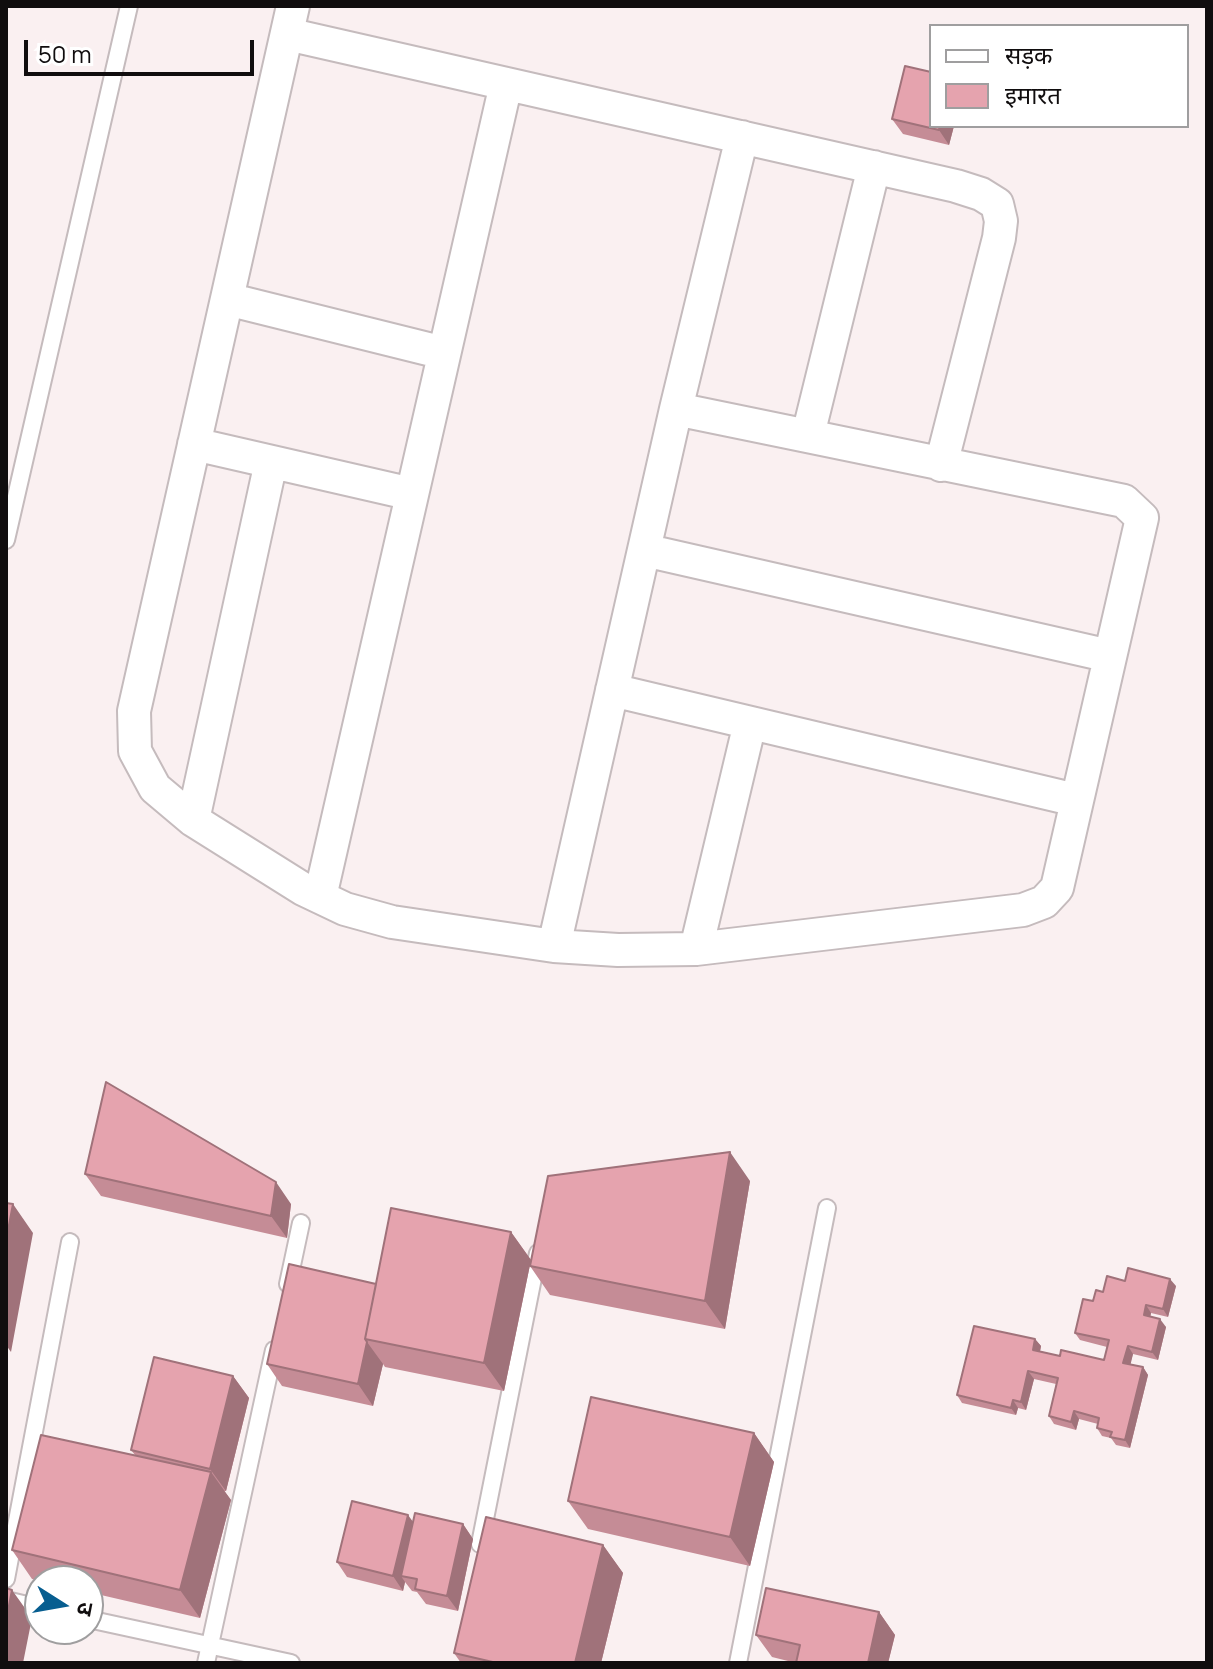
<!DOCTYPE html>
<meta charset="utf-8">
<style>
body{margin:0}
#map{position:relative;width:1213px;height:1669px;overflow:hidden;background:#faf0f1;font-family:Manrope,"Noto Sans Devanagari",sans-serif}
canvas{display:block}
.frame{position:absolute;inset:0;border:8px solid #100d0e;pointer-events:none}
.legend{position:absolute;left:929px;top:24px;width:260px;height:104px;box-sizing:border-box;background:#fff;border:2px solid #9f9e9f;margin:0;padding:10px 14px;list-style:none;font-size:24px;color:#100d0e}
.legend li{display:flex;align-items:center;gap:16px;height:40px}
.legend b{width:40px;border:2px solid #9f9e9f}
.north{position:absolute;left:24px;top:1565px;width:80px;height:80px;box-sizing:border-box;background:#fff;border:2px solid #9f9e9f;border-radius:50%;rotate:101deg;font-size:22px;font-weight:700;line-height:32px;text-align:center;color:#100d0e}
.north::after{content:'';display:block;margin:auto;width:28px;height:36px;background:#075e90;clip-path:polygon(50% 0,100% 100%,50% 72%,0 100%)}
.scale{position:absolute;left:24px;top:40px;width:230px;height:36px;box-sizing:border-box;border:4px solid #100d0e;border-top:0;padding-left:10px;font-size:24px;line-height:28px;white-space:nowrap;color:#100d0e;-webkit-text-stroke:6px #fff;paint-order:stroke}
</style>
<div id="map">
<canvas width="1213" height="1669"></canvas>
<div class="frame"></div>
<ul class="legend">
<li><b style="height:10px;background:#fff"></b>सड़क</li>
<li><b style="height:22px;background:#e5a3ae"></b>इमारत</li>
</ul>
<div class="north">उ</div>
<div class="scale">50 m</div>
</div>
<script>
const context = document.querySelector('canvas').getContext('2d');
context.lineJoin = 'round';
function stroke(path, color, width, dash) {
  context.strokeStyle = color;
  context.lineWidth = width;
  context.lineCap = dash ? 'butt' : 'round';
  context.setLineDash(dash || []);
  context.stroke(path);
}
function fillPath(path, color) {
  context.fillStyle = color;
  context.fill(path, 'evenodd');
}
const lane = new Path2D(`
 M6 540 129 6
 M288 1284 301 1223
 M480 1544 538 1253
 M6 1579 70 1242
 M6 1600 40 1608
 M88 1619 291 1663
 M206 1663 274 1350
 M738 1663 827 1208`);
const street = new Path2D(`
 M293 6 134 711 135 751 155 788 193 820 303 889 345 909 392 922 554 946 618 950 696 949 1023 910 1044 902 1057 888 1142 518 1124 501 676 409
 M287 34 956 186 981 194 997 204 1001 221 999 238 941 465
 M227 299 444 353
 M808 435 874 167
 M194 444 412 494
 M644 550 1110 656
 M612 690 1076 800
 M193 820 271 462
 M320 897 506 84
 M554 946 676 409 742 137
 M696 949 750 723`);
stroke(lane, '#c5bbbd', 20);
stroke(street, '#c5bbbd', 36);
stroke(lane, '#fff', 16);
stroke(street, '#fff', 32);
fillPath(new Path2D(`
 M892 119 931 126H954L949 145 903 134Z
 M85 1174 291 1204 287 1238 101 1196Z
 M750 1181 725 1329 550 1295 530 1266Z
 M511 1232 531 1260 504 1391 385 1367 383 1364 373 1406 282 1386 267 1364 376 1284Z
 M1125 1281 1176 1286 1168 1317 1151 1313 1150 1317 1166 1327 1158 1360 1133 1354 1130 1364 1143 1367 1148 1375 1130 1448 1116 1445 1111 1438 1102 1436 1097 1428 1098 1424 1079 1419 1076 1430 1054 1424 1049 1416 1056 1384 1034 1379 1026 1410 1018 1408 1016 1415 962 1403 957 1395 1035 1339 1041 1346 1040 1351 1060 1356 1104 1360 1107 1347 1080 1340 1075 1333 1093 1301 1103 1292Z
 M233 1376 249 1398 226 1491H224L231 1500 200 1618 88 1592V1581H41L32 1579 12 1550 135 1455 131 1450Z
 M754 1433 774 1462 750 1566 588 1529 568 1501Z
 M413 1522 463 1524 473 1539 458 1611 426 1604 417 1592 412 1591 405 1582 403 1591 347 1577 337 1562Z
 M603 1545 623 1573 601 1663H461L454 1653Z
 M879 1612 895 1635 888 1663H796L772 1657 756 1635Z`), '#c58c96');
fillPath(new Path2D(`
 M940 126H954L949 145 939 130Z
 M730 1152 750 1181 725 1329 705 1301Z
 M276 1182 291 1204 287 1238 271 1216Z
 M13 1204 33 1233 11 1352 6 1345V1241Z
 M511 1232 531 1260 504 1391 484 1363Z
 M1170 1279 1176 1286 1168 1317 1163 1309Z
 M1146 1305 1151 1313 1149 1323 1144 1315Z
 M1160 1319 1166 1327 1158 1360 1152 1352Z
 M1035 1339 1041 1346 1039 1357 1033 1350Z
 M367 1342 383 1364 373 1406 358 1384Z
 M1128 1346 1133 1354 1129 1371 1123 1363Z
 M1143 1367 1148 1375 1130 1448 1125 1440Z
 M1028 1371 1034 1379 1026 1410 1021 1402Z
 M233 1376 249 1398 226 1491 210 1469Z
 M1013 1400 1018 1408 1016 1415 1011 1408Z
 M1074 1411 1079 1419 1076 1430 1071 1422Z
 M754 1433 774 1462 750 1566 730 1537Z
 M211 1472 231 1500 200 1618 180 1590Z
 M408 1515 419 1530 401 1576 405 1582 403 1591 393 1576Z
 M463 1524 473 1539 458 1611 447 1596Z
 M603 1545 623 1573 601 1663H575Z
 M12 1590 32 1618 23 1663H6V1621Z
 M879 1612 895 1635 888 1663H868Z`), '#a0727a');
const building = new Path2D(`
 M905 66 931 72V126H940L939 130 892 119Z
 M106 1082 276 1182 271 1216 85 1174Z
 M730 1152 705 1301 530 1266 548 1176Z
 M6 1203 13 1204 6 1241Z
 M391 1208 511 1232 484 1363 365 1339Z
 M289 1264 376 1284 365 1339 367 1342 358 1384 267 1364Z
 M1128 1268 1170 1279 1163 1309 1146 1305 1144 1315 1160 1319 1152 1352 1128 1346 1123 1363 1143 1367 1125 1440 1110 1437 1112 1432 1097 1428 1099 1418 1074 1411 1071 1422 1049 1416 1058 1378 1028 1371 1021 1402 1013 1400 1011 1408 957 1395 974 1326 1035 1339 1033 1350 1060 1356 1061 1350 1104 1360 1109 1340 1075 1333 1083 1299 1093 1301 1096 1290 1103 1292 1107 1276 1125 1281Z
 M154 1357 233 1376 210 1469 131 1450Z
 M591 1397 754 1433 730 1537 568 1501Z
 M41 1435 211 1472 180 1590 12 1550Z
 M352 1501 408 1515 393 1576 337 1562Z
 M415 1513 463 1524 447 1596 415 1589 417 1579 401 1576Z
 M486 1517 603 1545 575 1663H497L454 1653Z
 M6 1588 12 1590 6 1621Z
 M766 1588 879 1612 868 1663H796L800 1645 756 1635Z`);
fillPath(building, '#e5a3ae');
stroke(building, '#a0727a', 2);
</script>
